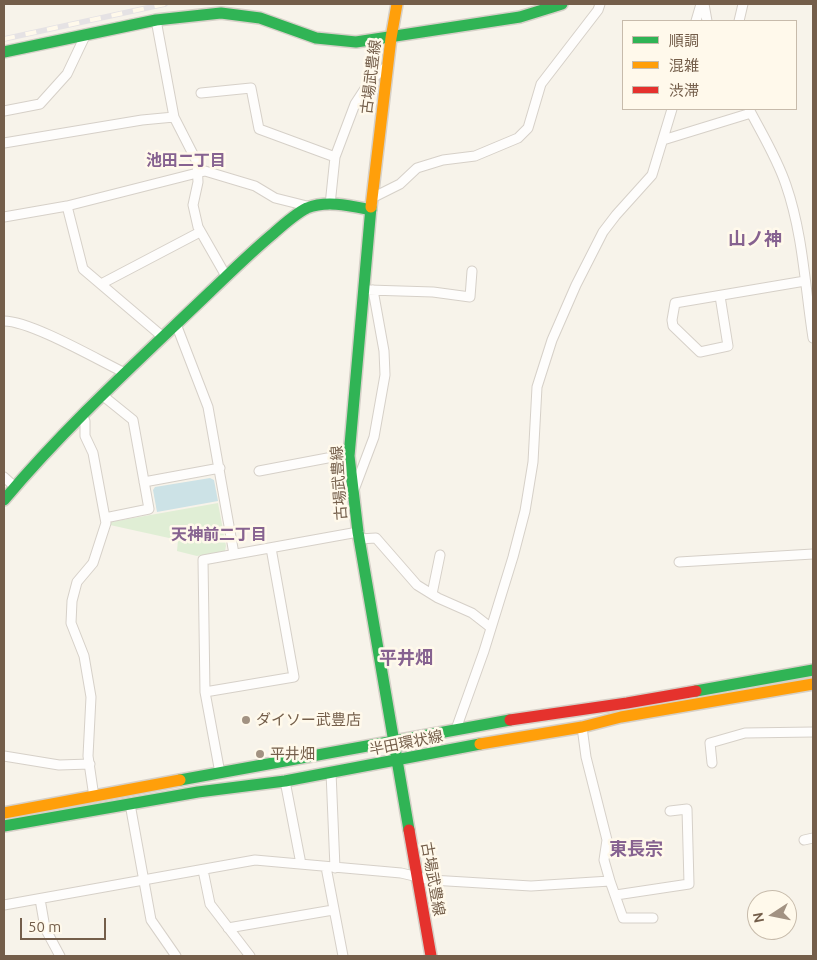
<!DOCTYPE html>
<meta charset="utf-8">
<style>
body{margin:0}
#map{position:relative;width:817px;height:960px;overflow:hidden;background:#f7f3ea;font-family:Ubuntu,"Noto Sans JP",sans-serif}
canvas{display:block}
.frame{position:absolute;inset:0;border:5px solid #745e4a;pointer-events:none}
.legend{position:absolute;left:622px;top:20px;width:175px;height:90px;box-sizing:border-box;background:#fff9eb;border:1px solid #c7bbab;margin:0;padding:6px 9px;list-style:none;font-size:15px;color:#745e4a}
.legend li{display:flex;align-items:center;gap:10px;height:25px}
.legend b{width:25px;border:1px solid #c7bbab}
.north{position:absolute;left:747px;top:890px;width:50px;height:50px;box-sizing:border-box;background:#fff9eb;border:1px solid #c7bbab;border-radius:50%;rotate:259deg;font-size:14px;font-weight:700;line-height:20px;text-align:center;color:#745e4a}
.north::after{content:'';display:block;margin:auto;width:18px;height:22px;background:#a29282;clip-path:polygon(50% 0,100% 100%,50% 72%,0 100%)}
.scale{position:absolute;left:20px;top:918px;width:86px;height:22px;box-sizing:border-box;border:2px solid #745e4a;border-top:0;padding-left:6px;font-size:15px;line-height:18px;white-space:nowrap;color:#745e4a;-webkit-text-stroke:4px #fff9eb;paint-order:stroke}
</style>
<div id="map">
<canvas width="817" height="960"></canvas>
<div class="frame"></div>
<ul class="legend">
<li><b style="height:6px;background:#30b455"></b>順調</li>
<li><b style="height:6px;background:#ff9f0a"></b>混雑</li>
<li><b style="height:6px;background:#e5322d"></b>渋滞</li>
</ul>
<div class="north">N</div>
<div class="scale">50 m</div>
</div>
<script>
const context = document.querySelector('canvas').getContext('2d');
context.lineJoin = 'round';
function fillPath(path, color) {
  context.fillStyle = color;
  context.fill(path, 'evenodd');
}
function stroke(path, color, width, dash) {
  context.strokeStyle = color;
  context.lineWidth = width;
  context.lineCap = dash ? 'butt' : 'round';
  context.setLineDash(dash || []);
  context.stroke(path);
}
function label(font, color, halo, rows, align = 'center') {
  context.font = font + ' Ubuntu,"Noto Sans JP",sans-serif';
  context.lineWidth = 5;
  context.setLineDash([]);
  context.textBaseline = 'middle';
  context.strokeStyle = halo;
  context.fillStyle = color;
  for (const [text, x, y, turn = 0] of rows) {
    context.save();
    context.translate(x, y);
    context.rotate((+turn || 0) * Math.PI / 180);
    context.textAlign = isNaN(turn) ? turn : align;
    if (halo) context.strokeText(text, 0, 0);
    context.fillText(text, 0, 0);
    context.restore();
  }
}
fillPath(new Path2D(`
 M218 503 226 546 225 551 197 556 177 551 178 540 110 525 111 522Z`), '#e0eed5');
fillPath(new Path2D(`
 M210 478 214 480 218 501 157 512 153 490 155 487Z`), '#cce2e6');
const street = new Path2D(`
 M704 4 707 21
 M156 20 174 117 197 162 198 182 193 205 198 227 226 276
 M696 21 701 4
 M739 21 743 4
 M201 93 251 88 259 129 335 157
 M749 109C762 134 777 158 786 185 803 234 805 287 813 338
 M4 111 40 104 67 74 86 34
 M663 140 751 113
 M4 143 142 120 174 117
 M372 198 400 184 417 168 443 160 475 156 518 138 528 128 541 84 598 10 600 4
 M330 205 335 157 355 104 370 81 388 65
 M67 206 83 269 163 337
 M4 217 67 206 205 171 255 186 275 198 311 207
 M101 284 200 232
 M369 290 433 292 470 297 472 271
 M720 296 728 346 700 352 673 326 672 320 675 303 805 281
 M4 321C31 321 98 360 125 373
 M176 324 208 407 234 554
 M102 395 133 420 149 509 105 518
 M81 415 85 421V436L93 453 105 518 106 523 93 563 77 582 72 601 71 623 84 656 91 697 88 756 94 797
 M259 471 338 456H349
 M4 477 15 487
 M144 482 220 468
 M354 490 374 437 385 375 384 351 373 290
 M359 539 376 538 417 585 438 598 472 613 490 627
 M679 562 813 554
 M432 594 440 555
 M205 692 294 677 271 548
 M456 729 484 651 513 557 525 511 533 462 537 387 552 340 576 285 603 232 616 215 652 175 672 109
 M4 756 59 765 90 764
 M712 763 710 743 745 733 813 732
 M331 772 335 868
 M220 773 205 692 203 560 358 532
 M285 781 301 864
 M130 804 151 920 176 956
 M804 840 813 838
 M326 867 343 956
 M203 870 210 904 250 956
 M610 881 623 918H653
 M616 895 689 884 687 809 670 811
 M40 899 45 928 60 956
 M4 905 255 860 401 873 431 880 531 886 610 881 604 860 607 840 586 757 582 727
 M228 928 333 910`);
const fast = new Path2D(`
 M4 52 156 20 221 13 260 18 316 38 356 42 520 17 562 4
 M371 207 349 456 358 532 409 830
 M4 500C67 425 139 360 210 292 231 272 251 252 274 233 284 224 295 214 307 208 327 200 351 206 371 210
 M696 691 813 670
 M180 780 510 720
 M4 826 198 792 285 781 480 744`);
const slow = new Path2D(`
 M371 207 391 38 397 4
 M480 744 582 727 621 717 813 684
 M4 813 180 780`);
const jam = new Path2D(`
 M510 720 627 703 696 691
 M409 830 431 956`);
stroke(street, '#d6d0c8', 11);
stroke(fast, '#d6d0c8', 14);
stroke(slow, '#d6d0c8', 14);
stroke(jam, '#d6d0c8', 14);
stroke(street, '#fefdfc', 9);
stroke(fast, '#30b455', 11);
stroke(slow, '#ff9f0a', 11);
stroke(jam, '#e5322d', 11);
const rail = new Path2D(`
 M4 39 165 4`);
stroke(rail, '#e5e2e4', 5.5);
stroke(rail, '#fff9eb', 4, [11]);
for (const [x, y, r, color] of [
 [246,720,5,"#a29282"],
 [260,754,5,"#a29282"]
]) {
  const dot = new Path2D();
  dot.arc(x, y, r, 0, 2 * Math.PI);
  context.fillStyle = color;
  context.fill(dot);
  stroke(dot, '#fff9eb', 2);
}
label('15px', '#745e4a', '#fff9eb', [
 ["古場武豊線",371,77,-83],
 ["古場武豊線",339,483,-94],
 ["半田環状線",406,743,-11],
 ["古場武豊線",433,879,80]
]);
label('15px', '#745e4a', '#fff9eb', [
 ["ダイソー武豊店",256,720],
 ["平井畑",270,754]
], 'left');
label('bold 16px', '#866290', '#fff9eb', [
 ["池田二丁目",186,161],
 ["天神前二丁目",219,535]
]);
label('bold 18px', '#866290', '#fff9eb', [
 ["山ノ神",755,239],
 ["平井畑",406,658],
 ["東長宗",636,849]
]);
</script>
